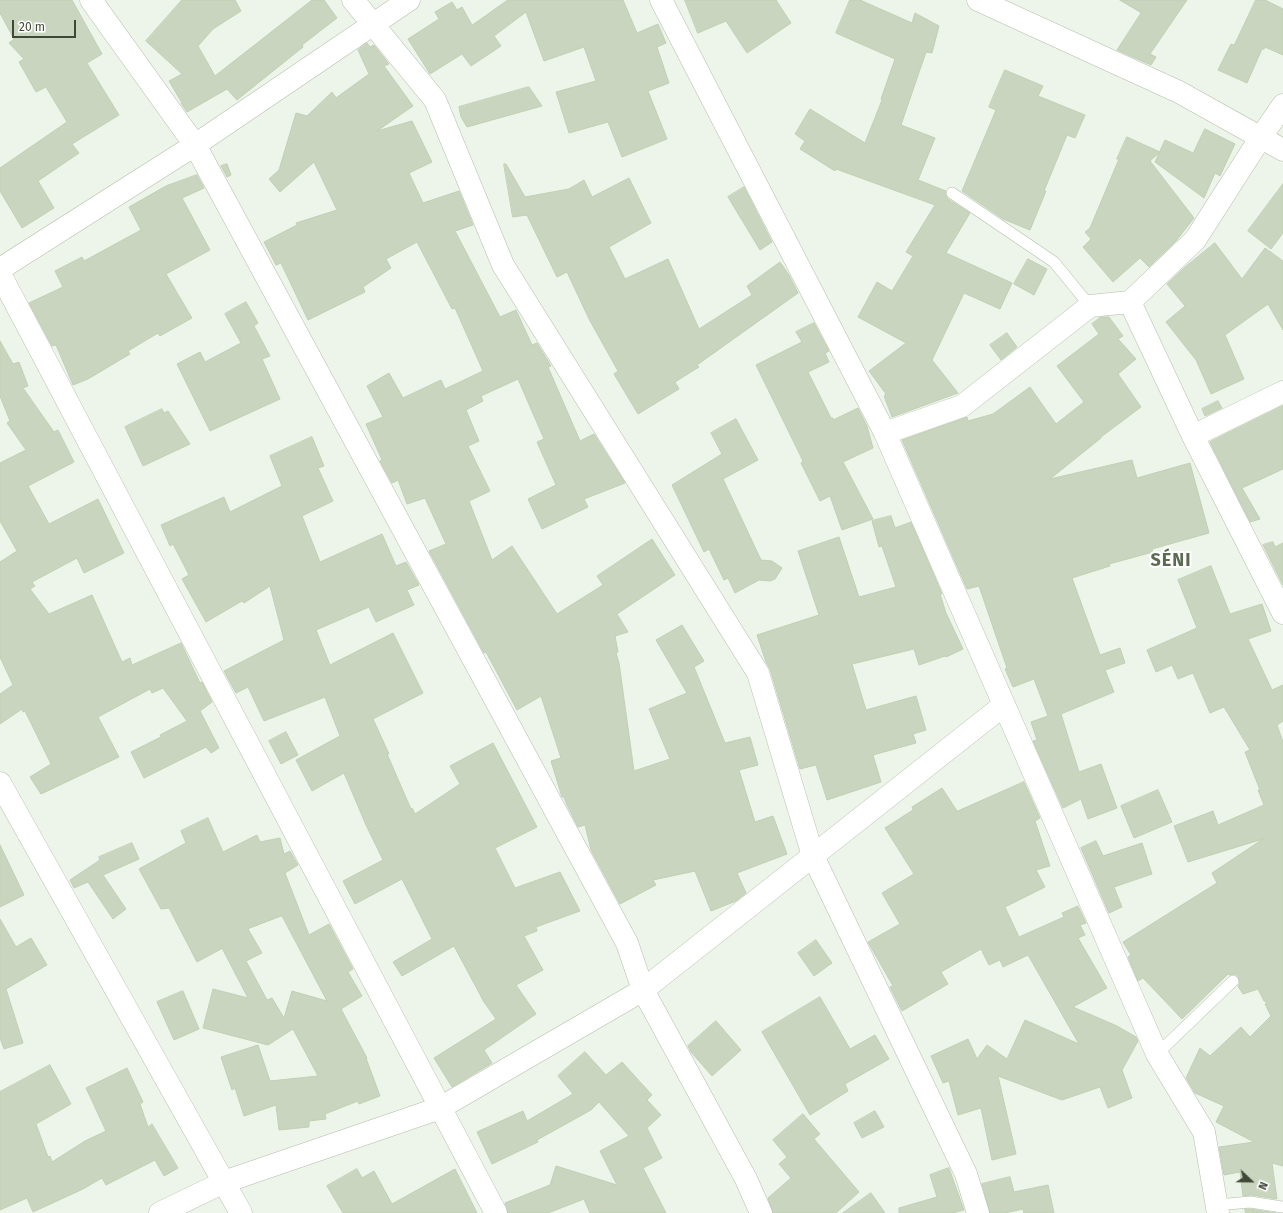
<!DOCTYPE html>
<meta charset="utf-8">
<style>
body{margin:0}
#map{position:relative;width:1283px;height:1213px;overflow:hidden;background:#edf4e9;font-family:"Fira Sans",sans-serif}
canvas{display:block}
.north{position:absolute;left:1231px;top:1161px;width:40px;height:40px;-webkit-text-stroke:3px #fff;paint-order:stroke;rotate:112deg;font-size:11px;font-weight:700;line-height:16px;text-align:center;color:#3f4737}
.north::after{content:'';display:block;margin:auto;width:14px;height:18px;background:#3f4737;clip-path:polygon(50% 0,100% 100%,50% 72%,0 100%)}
.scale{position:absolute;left:12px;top:20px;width:64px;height:18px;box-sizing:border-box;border:2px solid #3f4737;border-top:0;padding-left:5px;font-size:12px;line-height:14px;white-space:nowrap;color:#3f4737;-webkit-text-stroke:3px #fff;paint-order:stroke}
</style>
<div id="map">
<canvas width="1283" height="1213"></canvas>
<div class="north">N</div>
<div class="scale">20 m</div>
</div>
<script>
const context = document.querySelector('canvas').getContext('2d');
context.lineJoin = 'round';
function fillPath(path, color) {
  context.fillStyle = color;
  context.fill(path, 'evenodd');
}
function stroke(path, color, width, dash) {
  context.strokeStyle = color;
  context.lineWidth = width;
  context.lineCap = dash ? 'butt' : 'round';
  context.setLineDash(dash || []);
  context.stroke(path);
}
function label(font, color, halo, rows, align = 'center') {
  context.font = font + ' "Fira Sans",sans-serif';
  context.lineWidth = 4;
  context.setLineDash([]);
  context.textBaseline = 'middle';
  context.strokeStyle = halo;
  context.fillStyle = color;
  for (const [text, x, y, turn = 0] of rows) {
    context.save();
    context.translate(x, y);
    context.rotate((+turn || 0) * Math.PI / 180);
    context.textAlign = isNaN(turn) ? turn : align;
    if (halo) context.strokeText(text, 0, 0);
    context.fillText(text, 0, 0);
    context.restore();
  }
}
const building = new Path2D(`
 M0 0H72L102 54 87 63 119 115 72 144 79 153 38 181 54 208 22 228 0 191V168L67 122 46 87 36 92 19 62 24 59 9 43 14 39 0 13Z
 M182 0H235L241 11 213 29 198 46 215 76 312 0H324L337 18 302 45 303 47 237 100 227 89 187 112 181 103H182L169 81 182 74 146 41Z
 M508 0H623L637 33 658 24 666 43 657 47 669 83 648 91 667 139 622 157 608 122 569 133 556 92 596 81 584 47 544 61 526 12 494 36 501 46 471 66 462 54 430 74 408 39 439 19 435 12 452 2 457 10 462 7 472 25Z
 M685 0H776L791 23 747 53 726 21 698 33Z
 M850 0H860L912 23 915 13 939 26 932 53 926 52 901 125 935 138 918 180 946 191V196L948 199 970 213 946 253 1012 283 1000 309 964 293 932 360 958 393 892 417 884 396 886 394 869 371 906 343 858 317 877 282 892 291 913 256 906 252 935 205 836 169 835 171 800 149 805 141 795 134 810 109 865 143 882 100 881 99 895 59 836 33Z
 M1120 0H1187L1150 54 1156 57 1151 65 1117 50 1141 13Z
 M1256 0H1265L1283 9V55L1265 47 1264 49H1262L1247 83 1218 70 1231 44 1234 45Z
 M367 43 370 47 374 45 389 64 384 66 413 106 377 131 412 121 432 162 409 173 423 203 459 191 473 225 455 231 500 317 516 310 532 345 537 343 551 366 548 367 580 441 594 434 625 483 584 499 588 507 542 529 528 499 556 485 537 442 544 439 518 379 481 396 483 401 466 410 479 441 468 446 490 491 469 501 492 560 512 546 557 614 603 585 597 576 652 539 675 575 617 614 628 632 615 636 618 652 616 653 619 663 634 771 670 759 649 709 687 693 656 640 682 625 704 661 694 667 725 743 750 737 758 765 739 770 755 822 773 816 787 854 737 873 746 893 736 901 711 911 695 871 653 880 656 885 620 904 591 850 585 825 578 827 567 805 564 797H562L551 761 561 758 541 696 517 710 486 652 484 653 429 551 446 544 425 498 407 504 398 480 392 483 380 461 382 460 366 424 383 417 367 386 389 373 403 398 441 380 445 389 483 371 455 308 452 309 417 242 386 259 391 268 363 287 365 292 308 320 281 263 276 265 264 242 297 225 296 223 337 210 314 162 280 192 269 179 279 170 296 113 307 116 332 92 336 98 369 74 358 50Z
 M1005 70 1043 86 1038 96 1085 115 1075 138 1067 135 1044 191H1046L1030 230 1003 219 962 191 996 110 989 107Z
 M529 87 542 106 467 127 461 117 459 107Z
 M1205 129 1235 144 1220 176 1215 173 1204 198 1155 162 1165 140 1193 153Z
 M1127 137 1160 152 1150 161 1194 218 1176 241 1149 267 1140 258 1113 282 1083 247 1091 239 1085 232 1090 228 1119 159H1117Z
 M227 164 231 175 227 177 221 166Z
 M504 164H506L525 197 569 189 584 180 592 197 629 178 651 223 609 247 625 279 668 259 699 329 752 295 747 286 780 262 789 275 798 293 697 365 699 367 675 382 679 389 638 414 614 374 618 371 589 319 567 272 557 277 527 215 513 217Z
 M197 175 204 188 182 198 210 250 166 274 192 318 160 336 158 333 128 351 130 354 88 379 73 385 56 345 52 346 29 303 63 287 55 271 82 257 84 261 141 230 129 207 166 186Z
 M1283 184V233L1271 249 1248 231Z
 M744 187 772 242 760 250 728 197Z
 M1215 243 1242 279 1265 248 1283 261V330L1268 304 1225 335 1244 379 1211 394 1196 360 1166 322 1185 306 1167 284 1184 268Z
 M1028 259 1047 269 1034 295 1014 284Z
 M246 302 258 323 254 326 270 356 262 359 280 399 210 431 177 364 200 352 205 362 241 343 225 314Z
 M1101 317H1109L1123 336 1118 339 1136 359 1118 374 1141 407 1101 437V438L1050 479 1132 460 1137 478 1190 463 1209 533 1152 549 1153 552 1109 564 1110 566 1072 578 1100 655 1120 648 1125 663 1105 670 1114 692 1061 714 1079 772 1101 764 1117 808 1088 819 1081 799 1063 808 1033 741 1037 740 1031 722 1048 716 1034 679 1013 687 1005 669 1007 668 979 586 967 589 902 440 967 417 968 421 993 414 1030 387 1056 424 1084 402 1057 366 1099 334 1092 324Z
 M814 323 829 351 825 353 829 362 808 372 831 418H833V420L858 408 867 426 873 448 843 462 873 519 842 530 830 496 820 501 801 463 803 461 756 365 802 342 796 332Z
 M1007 333 1017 347 1001 360 990 345Z
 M0 341 13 364 19 362 28 386 23 388 54 432 58 430 74 462 28 486 49 524 98 499 124 553 84 573 77 558 32 582 35 586 30 589 49 614 92 595 122 662 130 658 132 665 181 643 200 683 202 682 212 702 200 711 219 748 211 753 206 747 144 778 131 752 161 737 160 735 187 721 163 688 152 693 150 689 98 717 119 757 41 794 30 777 51 764 25 711 23 712 22 709 0 724V694L13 685 0 657V562L17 551 0 521V463L26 450 7 423 10 421 0 396Z
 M1218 401 1222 408 1205 416 1202 409Z
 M1283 406V469L1242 488 1260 519 1250 522 1210 442Z
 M162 409 164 413 168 411 190 444 143 466 125 427Z
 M736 419 758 460 723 479 761 560 772 561 782 568 775 579 770 581 759 580 735 593 728 578 724 580 709 549 704 552 672 485 722 454 711 433Z
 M312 437 324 466 318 468 333 501 302 516 320 562 382 534 396 566 406 562 419 585 407 590 414 605 376 622 369 607 316 630 330 665 393 633 423 693 373 719 389 754H387L411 809 412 808 415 814 460 784 450 766 493 743 537 827 495 848 515 888 560 872 580 911 536 927 537 931 524 936 543 970 516 985 536 1014 484 1050 492 1063 452 1087 434 1058 496 1019 484 1002 454 946 402 976 393 962 432 939 402 879 355 904 343 881 383 860 366 825 344 773 312 791 296 760 340 736 325 697 264 721 248 687 236 693 224 671 284 640 270 586 244 603 242 601 206 622 182 579 189 575 173 544 170 546 161 525 224 497 230 512 282 486 270 456Z
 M891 516 895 528 911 522 942 594H940L946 613 963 649 946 657 945 656 919 665 914 649 852 664 866 710 916 696 926 730 913 734 916 743 873 755 881 782 827 800 816 765 800 769 770 669 766 662 757 635 819 615 798 551 839 537 859 597 896 587 882 546 879 547 872 521Z
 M1273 542 1275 547 1283 543V585L1263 545Z
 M1211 566 1230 614 1262 604 1271 631 1248 639 1272 690 1283 685V721L1277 725 1283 742V1166L1272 1163 1277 1199 1251 1195 1243 1196 1240 1172 1224 1175 1219 1147 1254 1142 1216 1122 1224 1106 1195 1093 1186 1078 1200 1048 1210 1056 1241 1027 1250 1037 1271 1016 1265 1004 1267 1002 1264 1001 1258 989 1243 994 1238 986 1240 983 1238 976 1235 974 1229 975 1228 974 1182 1019 1143 978 1138 981 1128 957 1131 955 1123 942 1217 883 1212 873 1263 839 1188 862 1174 826 1213 811 1218 825 1264 805 1258 790H1260L1245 752 1250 750 1224 707 1210 713 1193 673 1178 679 1172 665 1156 672 1147 650 1197 628 1178 580Z
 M286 732 298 755 281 764 269 741Z
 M1024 782 1040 818 1035 821 1050 866 1036 870 1045 887 1005 907 1019 937 1064 917 1062 913 1078 906 1086 923 1080 925 1085 935 1078 938 1107 988 1073 1007 1117 1026 1136 1037 1138 1041 1122 1070 1132 1098 1108 1108 1100 1087 1062 1100 998 1076 1016 1154 992 1160 981 1108 958 1115 949 1081 943 1083 931 1056 968 1039 977 1059 987 1045 1007 1059 1025 1020 1079 1044 1028 955 1003 967 1000 960 989 965 981 949 941 972 948 984 902 1011 890 987 893 986 868 942 900 924 882 893 914 874 885 828 913 810 912 807 942 788 957 811Z
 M1158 790 1172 822 1134 838 1121 806Z
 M208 818 223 852 257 835 260 842 280 838 284 854 290 851 298 865 285 873 309 935 329 924 353 969 348 972 362 996 341 1009 367 1058H366L380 1096 359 1104 358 1101 325 1114 326 1119 309 1121V1127L279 1130 276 1105 244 1116 235 1088 232 1090 221 1057 258 1045 270 1081 318 1076 293 1029 268 1045 203 1028 213 989 248 998 223 950V948L197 962 169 908 161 909 139 869 186 843 181 831ZM282 916 327 1001 292 991 284 1018 272 998 267 1000 246 961 262 953 248 929Z
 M1096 841 1103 856 1142 843 1152 874 1114 887 1122 907 1109 913 1081 848Z
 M132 843 139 859 103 875 126 909 113 919 88 882 74 888 70 880 100 860 99 857Z
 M0 845 24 895 0 907Z
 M0 919 16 947 31 938 47 965 6 989 23 1043 4 1049 0 1038Z
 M816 940 832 963 814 976 798 953Z
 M183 991 199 1029 174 1040 157 1002Z
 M820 997 850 1049 875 1035 889 1059 845 1084 848 1091 810 1115 762 1032Z
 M716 1021 741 1050 712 1076 691 1052 688 1046Z
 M585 1052 606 1075 622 1062 652 1095 647 1100 661 1115 647 1128 662 1158 643 1168 666 1213H590L584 1199 548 1213H508L505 1203 550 1185 556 1166 617 1185 600 1151 629 1136 599 1102 591 1110 537 1140 538 1142 492 1164 477 1132 523 1111 527 1121 573 1094 558 1076Z
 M50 1065 71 1104 36 1124 48 1157 50 1156 52 1162 85 1141 106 1131 86 1088 127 1068 143 1102 140 1104 148 1127 152 1124 178 1168 164 1176 155 1160 106 1185 102 1178 83 1189 33 1212 27 1198 0 1210V1092Z
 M875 1111 884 1127 862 1138 854 1123Z
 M803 1114 820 1134 814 1139 859 1192 836 1213H773L768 1198 791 1178 779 1164 787 1157 773 1140Z
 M949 1168 964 1210 953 1213H899V1208L937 1197 930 1175Z
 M357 1169 362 1178 374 1171 392 1204 455 1169 477 1213H343L327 1186Z
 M1010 1177 1014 1192 1048 1185 1054 1213H1024L1023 1209 1005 1213H990L982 1184Z
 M871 1193 885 1213H843Z
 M1245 1209H1250L1276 1213H1246Z`);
fillPath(building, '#c9d5be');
stroke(building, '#c0d0b2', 1);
const service = new Path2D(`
 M952 193 1054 262 1090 306
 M1157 1054 1233 981
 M1217 1205 1250 1202 1283 1207`);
const minor = new Path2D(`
 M91 0 195 145 627 943 643 990 746 1179 761 1213
 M353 0 435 100 503 265 758 673 813 856 966 1174 978 1213
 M661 0 885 433 1157 1054 1204 1132 1218 1213
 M978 0 1179 92 1283 150
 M0 269 195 145 409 0
 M0 274 496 1213
 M1130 302 1193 436 1283 613
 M885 433 962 406 1090 306 1130 302 1195 240 1261 137 1283 105
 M1193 436 1283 392
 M0 783 241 1213
 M160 1213 224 1182 440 1108 643 990 1004 705`);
stroke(service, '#b4bfab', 12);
stroke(minor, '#b4bfab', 23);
stroke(service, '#fff', 11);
stroke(minor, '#fff', 22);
context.letterSpacing = '1px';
label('bold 18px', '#5c6a4f', '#fff', [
 ["SÉNI",1171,561]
]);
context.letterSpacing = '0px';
</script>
